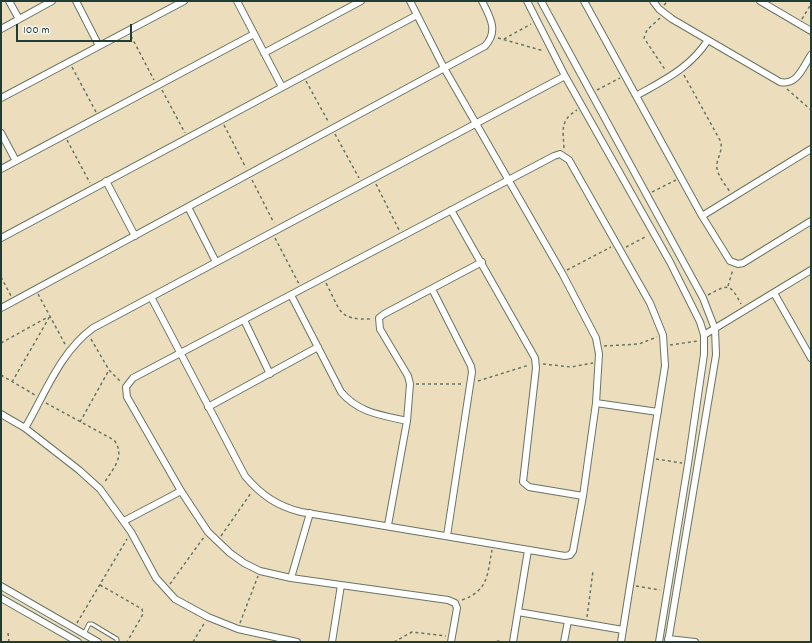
<!DOCTYPE html>
<style>
body{margin:0}
#map{position:relative;width:812px;height:643px;overflow:hidden;background:#ecdebc;font-family:Dekko,sans-serif}
canvas{display:block}
.frame{position:absolute;inset:0;border:2px solid #1f3d34;pointer-events:none}
.scale{position:absolute;left:16px;top:24px;width:116px;height:18px;box-sizing:border-box;border:2px solid #1f3d34;border-top:0;padding-left:5px;font-size:12px;line-height:14px;white-space:nowrap;color:#1f3d34;-webkit-text-stroke:3px #f6f6f2;paint-order:stroke}
</style>
<div id="map">
<canvas width="812" height="643"></canvas>
<div class="frame"></div>
<div class="scale">100 m</div>
</div>
<script>
const context = document.querySelector('canvas').getContext('2d');
context.lineJoin = 'round';
function stroke(path, color, width, dash) {
  context.strokeStyle = color;
  context.lineWidth = width;
  context.lineCap = dash ? 'butt' : 'round';
  context.setLineDash(dash || []);
  context.stroke(path);
}
const lane = new Path2D(`
 M84 634 89 624H92L117 639V642`);
const street = new Path2D(`
 M9 1 19 19
 M76 1 99 46
 M237 1 282 87
 M527 1 565 76 670 262 700 322 704 335V354L688 464 659 642
 M541 1 703 298 715 329 716 355 668 642
 M584 1 702 216 730 261 738 264 743 263 811 221
 M653 1 659 9 672 19 780 82C797 86 803 67 811 55
 M760 1 811 31
 M1 29 52 1
 M264 53 361 1
 M636 96C664 80 690 68 708 40
 M1 98 184 1
 M1 133 16 161
 M1 169 254 34
 M106 181 135 236
 M188 207 216 262
 M451 210 535 358 536 368 523 482 529 487 583 496
 M702 216 811 149
 M1 238 417 15
 M432 289 471 366 472 372 447 536
 M774 293 811 358
 M291 295 341 392C359 413 381 415 407 421
 M151 297 245 476C261 495 277 506 301 512L565 556 570 555 573 551 583 496 596 403 599 354 596 338 562 273 444 68 410 1
 M1 308 485 46C499 31 490 17 482 1
 M244 320 270 374
 M704 335 811 270
 M596 403 658 412
 M208 407 318 347
 M1 414 25 428 79 470 100 489 131 532 156 578 175 599 208 617 238 629 297 642
 M25 428C45 394 60 352 93 328L565 76
 M124 521 181 491
 M388 525 407 421 410 384 408 376 380 329 379 318 384 314 482 262
 M291 578 310 513
 M1 586 98 642
 M1 598 78 642
 M518 612 623 630
 M668 639 695 642
 M332 642 341 585
 M451 642 457 608 455 603 448 600 291 578 260 571 244 563 230 553 208 532 181 491 127 397 126 387 133 378 554 156 560 154 569 160 650 303 663 335 665 366 621 642
 M513 642 528 550
 M564 642 568 621`);
stroke(lane, '#677564', 5);
stroke(street, '#677564', 8);
stroke(new Path2D(`
 M664 5 668 1
 M660 18 647 30 644 38 666 71
 M802 19 811 4
 M131 36 154 80
 M498 38 544 51
 M504 39 531 24
 M72 67 96 112
 M684 75 721 142C722 151 719 155 717 163 715 173 725 184 730 192
 M306 81 329 123
 M787 89 811 110
 M162 90 185 133
 M597 90 620 78
 M224 125 246 168
 M335 134 359 178
 M67 140 90 183
 M564 148C563 130 560 120 577 110
 M252 180 274 223
 M376 184 399 230
 M652 192 676 180
 M275 238 299 284
 M626 247 647 236
 M567 270 611 247
 M1 277 11 296
 M326 283C341 311 337 320 372 319
 M728 286 733 269
 M38 294 66 346
 M708 295C728 284 730 283 741 304
 M91 339 109 370 121 382
 M1 343 48 317
 M670 345 698 341
 M604 346 639 344 657 337
 M543 364 571 367 593 363
 M1 375 35 395
 M478 381 529 365
 M12 382 50 316
 M416 384H464
 M46 403 114 440C126 456 113 469 104 483
 M80 422 109 370
 M656 459 682 463
 M221 536 251 493
 M170 584 204 537
 M100 585 142 609 143 614 127 642
 M636 586 660 590
 M462 600C489 590 487 575 492 550
 M587 617 593 571
 M77 623 127 539
 M240 623 258 576
 M8 633 9 642
 M497 641 503 642
 M193 642 205 622
 M394 642 412 632 446 636`), '#677564', 1.5, [3, 3]);
stroke(lane, '#fff', 3);
stroke(street, '#fff', 6);
</script>
